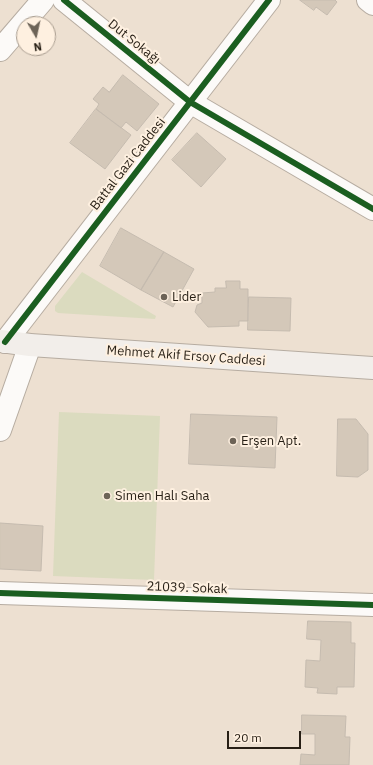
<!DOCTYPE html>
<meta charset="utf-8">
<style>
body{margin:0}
#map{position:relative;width:373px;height:765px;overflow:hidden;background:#ede0d1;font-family:"IBM Plex Sans",sans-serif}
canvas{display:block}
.north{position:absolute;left:16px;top:16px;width:40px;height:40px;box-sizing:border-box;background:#fef0e0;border:1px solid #a89c8f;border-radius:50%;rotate:171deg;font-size:11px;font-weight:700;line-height:16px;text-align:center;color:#271f15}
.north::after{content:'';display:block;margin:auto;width:14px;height:18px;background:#6c6357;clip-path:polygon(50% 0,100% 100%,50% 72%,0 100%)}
.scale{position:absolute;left:227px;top:731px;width:74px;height:18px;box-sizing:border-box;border:2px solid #271f15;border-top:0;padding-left:5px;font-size:12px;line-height:14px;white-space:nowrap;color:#271f15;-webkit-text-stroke:3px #fef0e0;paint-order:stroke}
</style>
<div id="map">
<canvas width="373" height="765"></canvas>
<div class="north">N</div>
<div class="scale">20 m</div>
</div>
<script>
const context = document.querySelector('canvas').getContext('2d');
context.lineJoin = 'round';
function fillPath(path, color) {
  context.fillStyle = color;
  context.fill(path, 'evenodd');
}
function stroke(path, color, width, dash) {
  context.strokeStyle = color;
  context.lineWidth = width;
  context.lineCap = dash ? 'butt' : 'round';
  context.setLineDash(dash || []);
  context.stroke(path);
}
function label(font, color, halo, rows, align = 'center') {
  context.font = font + ' "IBM Plex Sans",sans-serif';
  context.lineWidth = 4;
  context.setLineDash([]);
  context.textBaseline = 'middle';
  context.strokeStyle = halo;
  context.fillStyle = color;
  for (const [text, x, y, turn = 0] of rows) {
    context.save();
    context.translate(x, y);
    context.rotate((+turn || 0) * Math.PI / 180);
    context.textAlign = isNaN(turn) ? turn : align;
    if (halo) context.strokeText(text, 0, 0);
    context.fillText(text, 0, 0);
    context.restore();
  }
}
fillPath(new Path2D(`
 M82 272 156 316 155 319 58 313 55 311V306Z
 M59 412 160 416 154 580 53 576Z`), '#dbdbbf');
const building = new Path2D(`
 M300 0H335L337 2 327 15 316 7 314 10Z
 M123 75 159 104 137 131 126 122 121 128 96 109 99 104 93 99 103 87 109 92Z
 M96 109 131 135 105 169 70 143Z
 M197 133 226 159 201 187 172 160Z
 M121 228 164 252 141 290 100 266Z
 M164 252 194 269 173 307 141 290Z
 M226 281H240V289H248V321H239V326L208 327 195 312 197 305 202 303V293L215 292V288H226Z
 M249 297 291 298 290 331 248 330Z
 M191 414 277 417 275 468 189 464Z
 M338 419H356L368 434V470L358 477 337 476Z
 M0 523 43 526 41 571 0 569Z
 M308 621 351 622V643H355L354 687H337V694L317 693 318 688 305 687 306 660 320 661 321 640 307 639Z
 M302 715 346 716 345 737H350L349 765H300L301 754 315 755V734H302Z`);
fillPath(building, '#d4c8b9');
stroke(building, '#c5bbaf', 1);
const street = new Path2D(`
 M64 0 190 102 373 209
 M368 0 373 4
 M0 50 43 0
 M5 342 269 0
 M0 430 30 345
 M0 593 373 605`);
const secondary = new Path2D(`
 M0 341 30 345 373 368`);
stroke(street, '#b6aca1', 24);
stroke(secondary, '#b6aca1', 24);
stroke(street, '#fcfaf8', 22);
stroke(secondary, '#f2eeea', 22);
stroke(new Path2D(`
 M64 0 190 102 373 209
 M5 342 269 0
 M0 593 373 605`), '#1b5e20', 6);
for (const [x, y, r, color] of [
 [164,297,4,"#6c6357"],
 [233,441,4,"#6c6357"],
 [107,496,4,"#6c6357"]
]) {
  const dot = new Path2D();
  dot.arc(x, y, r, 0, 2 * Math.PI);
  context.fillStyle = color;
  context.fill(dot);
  stroke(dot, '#fef0e0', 1.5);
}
label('13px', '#271f15', '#fef0e0', [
 ["Dut Sokağı",134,42,39],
 ["Battal Gazi Caddesi",128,164,-52],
 ["Mehmet Akif Ersoy Caddesi",186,356,4],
 ["21039. Sokak",187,588,2]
]);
label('13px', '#271f15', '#fef0e0', [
 ["Lider",172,297],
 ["Erşen Apt.",241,441],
 ["Simen Halı Saha",115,496]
], 'left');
</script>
